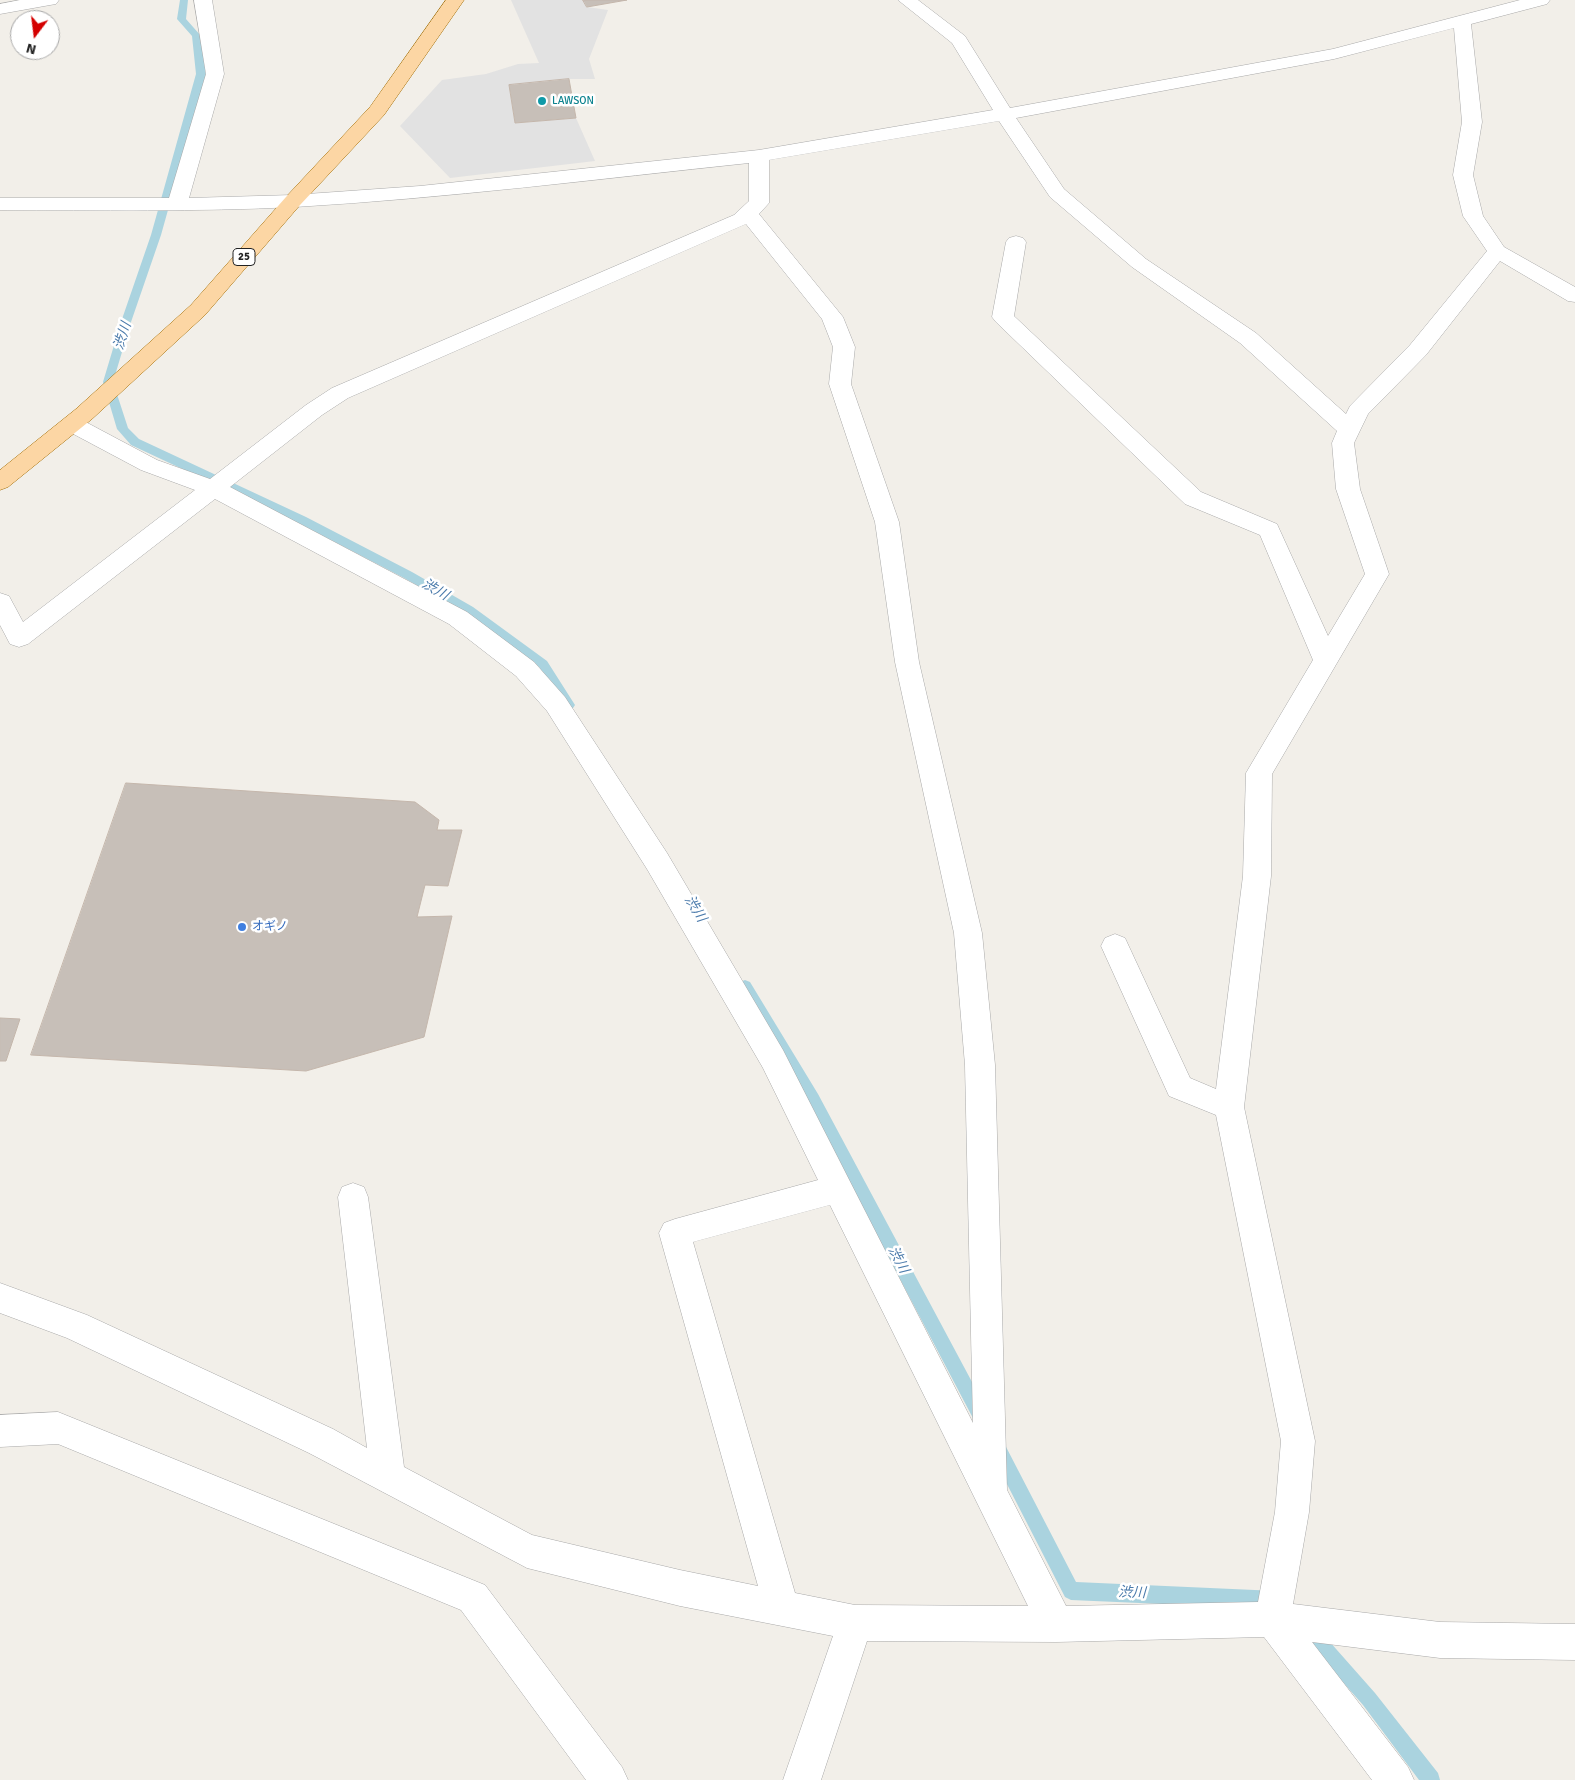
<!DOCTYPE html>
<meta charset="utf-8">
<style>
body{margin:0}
#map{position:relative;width:1575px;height:1780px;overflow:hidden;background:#f2efe9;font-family:Signika,sans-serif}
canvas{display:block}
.north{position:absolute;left:10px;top:10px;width:50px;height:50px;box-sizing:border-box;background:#fff;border:1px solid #a7a7a7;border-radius:50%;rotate:195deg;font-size:14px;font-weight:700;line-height:20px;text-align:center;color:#222}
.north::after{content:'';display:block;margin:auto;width:18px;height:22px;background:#d40000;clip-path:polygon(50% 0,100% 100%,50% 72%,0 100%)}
</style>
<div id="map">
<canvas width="1575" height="1780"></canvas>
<div class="north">N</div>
</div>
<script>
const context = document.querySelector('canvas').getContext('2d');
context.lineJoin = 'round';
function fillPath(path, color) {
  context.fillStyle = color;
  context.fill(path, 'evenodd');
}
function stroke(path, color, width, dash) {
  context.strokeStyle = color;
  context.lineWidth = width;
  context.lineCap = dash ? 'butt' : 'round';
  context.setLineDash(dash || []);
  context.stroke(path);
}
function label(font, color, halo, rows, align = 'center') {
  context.font = font + ' Signika,"Noto Sans JP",sans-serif';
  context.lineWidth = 5;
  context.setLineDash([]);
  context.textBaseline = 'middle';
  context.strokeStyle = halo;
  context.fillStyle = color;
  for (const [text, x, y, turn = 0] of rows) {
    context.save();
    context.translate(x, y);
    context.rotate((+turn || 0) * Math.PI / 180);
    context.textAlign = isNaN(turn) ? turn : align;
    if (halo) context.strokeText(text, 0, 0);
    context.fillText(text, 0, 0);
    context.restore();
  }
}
fillPath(new Path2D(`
 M511 0H583L587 7 608 10 589 59 595 79H569L509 85 515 123 576 118 595 161 450 178 400 126 442 80 486 74 518 64 539 63Z`), '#e2e2e2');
fillPath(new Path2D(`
 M180 0H188L186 19 201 36 206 74 161 235 131 322 113 382 128 428 139 439 306 517 412 572 473 607 547 661 575 705 573 708H565L539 667 465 613 404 578 298 523 131 445 117 429 103 382 121 322 151 235 196 74 192 36 177 19Z
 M745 980 750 982 818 1094 987 1410 989 1416 987 1422 981 1424 975 1422 808 1104 740 990 738 986 740 982Z
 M998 1441 1004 1443 1076 1582 1277 1591 1283 1594 1286 1600 1283 1606 1277 1609 1071 1600 1065 1597 992 1455 990 1449 992 1443Z
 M1308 1621 1314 1624 1375 1693 1438 1773 1440 1780H1419L1363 1705 1302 1636 1299 1630 1302 1624Z`), '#aad3df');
const building = new Path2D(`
 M583 0H627L587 7Z
 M569 79 576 118 515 123 509 85Z
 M126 783 415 802 439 820 437 830H462L448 886 425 885 417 917 452 916 424 1037 306 1071 31 1055Z
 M0 1018 20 1019 6 1061H0Z`);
fillPath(building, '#c7bfb8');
stroke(building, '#c4b6ab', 1);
const minor = new Path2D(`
 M20 0H59L56 4 50 5 0 14V4Z
 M194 0H212L224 74 189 198 293 195 420 186 759 150 993 110 952 43 898 0H918L965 36 1010 108 1333 49 1520 0H1550L1547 4 1471 24 1482 122 1473 175 1483 216 1504 247 1575 287V302L1568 301 1500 261 1426 355 1368 414 1354 443 1360 489 1389 574 1272 774 1271 876 1244 1107 1315 1441 1309 1512 1293 1604 1440 1622 1575 1624V1660L1440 1658 1312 1642 1408 1767 1414 1780H1372L1264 1637 1056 1642 867 1641 821 1780H783L833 1636 680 1606 527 1568 309 1453 67 1338 0 1313V1283L87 1315 333 1429 367 1448 338 1197 342 1187 353 1183 364 1187 368 1197 404 1467 532 1535 680 1570 758 1586 659 1233 664 1223 675 1219 818 1180 763 1068 647 869 547 711 516 676 449 624 215 499 28 644 19 647 10 644 0 625V593L9 596 23 622 195 490 141 470 64 429 61 424 64 419 72 417 80 419 157 460 210 479 306 405 332 388 734 215 749 201V163C598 179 447 198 295 207 197 212 98 210 0 210V198H169L206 74ZM1454 28 1462 122 1453 175 1463 216 1487 251 1410 345 1350 406 1346 414 1256 333 1146 259 1064 189 1016 118 1334 59ZM999 121 1050 197 1132 267 1240 343 1337 431 1332 443 1336 489 1365 574 1328 636 1277 524 1201 492 1014 316 1026 242 1023 238 1016 236 1009 238 1006 242 992 317 996 322 1185 504 1260 535 1313 660 1246 773 1243 876 1216 1089 1190 1078 1125 938 1115 934 1105 938 1101 946 1169 1096 1216 1115 1281 1441 1275 1512 1258 1602 1066 1606 1007 1490 995 1065 982 933 919 662 899 522 851 384 855 347 843 317 759 214 769 203V160ZM746 224 822 319 833 347 829 384 875 522 895 662 954 933 965 1065 973 1423 783 1050 667 853 565 697 534 662 467 612 230 487 322 415 348 398ZM830 1205 1028 1606 855 1605 795 1593 693 1242Z
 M58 1412 485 1585 622 1767 628 1780H586L461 1610 58 1444 0 1447V1415Z`);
const major = new Path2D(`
 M446 0H464L384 115 300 205 205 315 92 419 8 487 0 490V470L76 409 191 305 286 197 370 107Z`);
stroke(minor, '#a9a9a9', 1);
stroke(major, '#a06b00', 1);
fillPath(minor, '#fff');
fillPath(major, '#fcd6a4');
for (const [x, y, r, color] of [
 [542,101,5,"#0f9aa8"],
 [242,927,5,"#3f7fe0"]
]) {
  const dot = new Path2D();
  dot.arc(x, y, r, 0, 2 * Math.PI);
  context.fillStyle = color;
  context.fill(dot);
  stroke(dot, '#fff', 2);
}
label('11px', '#0d838f', '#fff', [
 ["LAWSON",552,101]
], 'left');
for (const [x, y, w] of [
 [244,257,22]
]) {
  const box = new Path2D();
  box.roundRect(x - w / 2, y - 8.5, w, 17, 4);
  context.fillStyle = '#fff';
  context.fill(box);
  stroke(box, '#222', 1);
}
label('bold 11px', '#222', null, [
 ["25",244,257]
]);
label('12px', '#366cbe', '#fff', [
 ["オギノ",252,927]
], 'left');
label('italic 14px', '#4a7aab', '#fff', [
 ["渋川",123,336,-72],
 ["渋川",435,590,30],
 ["渋川",695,909,58],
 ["渋川",898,1260,62],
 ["渋川",1132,1593,2]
]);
</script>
